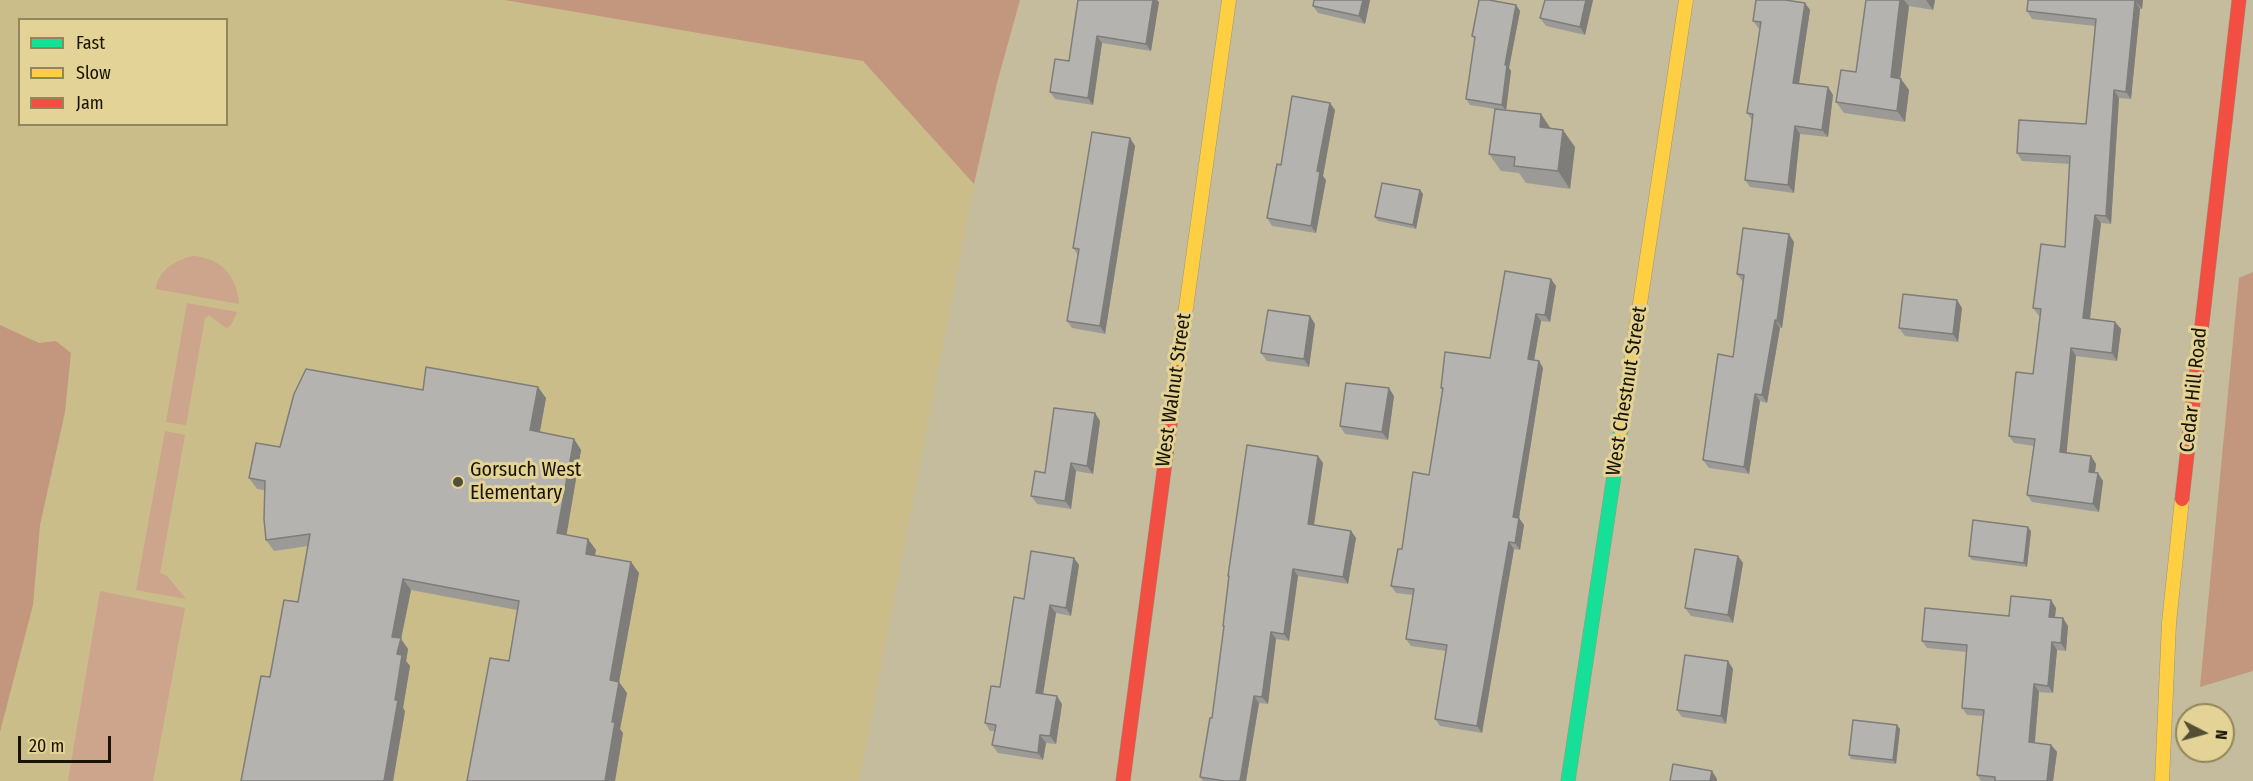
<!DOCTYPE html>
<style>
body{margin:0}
#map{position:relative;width:2253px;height:781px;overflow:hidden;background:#c4bc9c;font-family:"Fira Sans Condensed",sans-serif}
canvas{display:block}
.legend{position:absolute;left:18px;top:18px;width:210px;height:108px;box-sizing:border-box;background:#e3d396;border:2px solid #92865a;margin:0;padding:8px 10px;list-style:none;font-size:18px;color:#191300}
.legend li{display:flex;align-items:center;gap:12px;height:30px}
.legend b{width:30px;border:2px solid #92865a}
.north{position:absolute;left:2175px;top:703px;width:60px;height:60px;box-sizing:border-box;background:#e3d396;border:2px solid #92865a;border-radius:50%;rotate:96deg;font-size:16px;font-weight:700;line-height:24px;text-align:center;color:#191300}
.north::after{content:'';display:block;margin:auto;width:21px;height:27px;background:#554e37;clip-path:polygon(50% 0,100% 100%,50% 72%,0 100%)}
.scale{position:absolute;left:18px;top:736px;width:93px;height:27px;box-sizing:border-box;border:3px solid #191300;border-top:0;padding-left:8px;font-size:18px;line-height:21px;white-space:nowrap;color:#191300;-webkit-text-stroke:4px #e3d396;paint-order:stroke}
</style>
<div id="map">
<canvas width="2253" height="781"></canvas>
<ul class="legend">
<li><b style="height:8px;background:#16e098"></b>Fast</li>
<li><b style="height:8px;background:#ffcf43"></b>Slow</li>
<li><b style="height:8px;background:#f24e42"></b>Jam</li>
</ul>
<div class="north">N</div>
<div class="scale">20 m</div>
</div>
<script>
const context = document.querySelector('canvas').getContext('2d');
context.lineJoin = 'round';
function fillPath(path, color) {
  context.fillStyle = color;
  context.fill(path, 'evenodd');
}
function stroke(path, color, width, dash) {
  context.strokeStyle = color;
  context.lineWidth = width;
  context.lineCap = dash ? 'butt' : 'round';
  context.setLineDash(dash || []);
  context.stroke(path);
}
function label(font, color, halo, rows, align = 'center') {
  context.font = font + ' "Fira Sans Condensed",sans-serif';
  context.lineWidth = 6;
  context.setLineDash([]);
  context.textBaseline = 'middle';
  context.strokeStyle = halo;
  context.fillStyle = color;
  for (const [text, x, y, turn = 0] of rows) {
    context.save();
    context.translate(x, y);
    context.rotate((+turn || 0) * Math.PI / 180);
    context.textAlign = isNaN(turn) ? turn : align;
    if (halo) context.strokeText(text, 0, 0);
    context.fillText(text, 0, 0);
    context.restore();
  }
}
fillPath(new Path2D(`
 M0 0H505L997 83 974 184 859 781H0ZM20 20H226V124H20Z`), '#cabd89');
fillPath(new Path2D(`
 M193 256C221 258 237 276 239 304L156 289C158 270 176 260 193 256Z
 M187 303 237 312 231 325 226 328 209 315 205 318 186 425 166 422Z
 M165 431 185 435 160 573 167 576 186 599 136 590Z
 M100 591 185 608 153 781H68Z`), '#cda48c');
fillPath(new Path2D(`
 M505 0H1020L997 83 974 184 863 61Z
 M2253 272V671L2200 687 2239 278Z
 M0 325 39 343 56 341 71 353 65 412 40 525 33 605 0 732Z`), '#c3977e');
const fast = new Path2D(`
 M1568 781 1621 429`);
const slow = new Path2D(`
 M1177 372 1229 0
 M1621 429 1686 0
 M2162 781 2169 623 2182 499`);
const jam = new Path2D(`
 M2182 499 2239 0
 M1123 781 1177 372`);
stroke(fast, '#9b947b', 15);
stroke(slow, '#9b947b', 15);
stroke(jam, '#9b947b', 15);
stroke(fast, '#16e098', 14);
stroke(slow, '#ffcf43', 14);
stroke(jam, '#f24e42', 14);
fillPath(new Path2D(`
 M1078 0 1159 2 1151 51 1102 43 1093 105 1055 99 1050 92 1069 61Z
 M1370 0 1365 24 1318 13 1313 6Z
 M1593 0 1585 35 1546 26 1540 18Z
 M1866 0H1935L1933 10 1909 6 1900 78 1909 90 1905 122 1844 113 1836 102 1856 72Z
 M2028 0H2143L2142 9H2140L2131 99 2119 98 2111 224 2101 223 2090 319 2115 322 2121 329 2117 361 2076 356 2066 452 2091 456 2096 464 2095 473 2103 481 2099 512 2032 502 2027 495 2034 446 2014 443 2009 436 2033 374 2040 316H2039L2033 308 2065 247 2070 164 2022 161 2017 153 2086 124 2095 26 2032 19 2027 11Z
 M1805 3 1810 10 1799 83 1828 87 1833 95 1828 137 1800 134 1794 193 1750 187 1745 180 1752 120 1747 113 1760 29H1759L1753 21Z
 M1516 5 1520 11 1509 68 1511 71 1506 110 1541 114 1551 129 1575 147 1570 189 1526 183 1519 173 1501 171 1489 154 1495 109 1470 105 1466 99 1475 40 1472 36Z
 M1335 110 1323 176 1326 180 1316 233 1272 226 1267 218 1281 165Z
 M1130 138 1135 146 1105 334 1072 328 1067 321 1078 255 1073 248Z
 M1420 190 1423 194 1416 229 1378 221 1375 217Z
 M1794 242 1782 328H1780L1767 403 1760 401 1749 474 1709 468 1703 460 1733 357 1743 282 1737 274Z
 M1556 286 1550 322 1541 321 1534 360 1539 361 1543 368 1519 518 1524 525 1520 550 1514 549 1482 733 1440 726 1435 719 1446 651 1411 646 1406 639 1413 595 1396 593 1391 586 1402 549 1429 475 1442 390 1441 388 1490 358Z
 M1962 308 1958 342 1905 336 1899 328Z
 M1315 324 1309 367 1267 361 1261 353Z
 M423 390 546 398 540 432 574 439 581 450 566 535 596 550 595 555 631 562 639 573 619 682 627 693 620 729 623 733 615 781H467L509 661 517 610 411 590 401 639 408 649 406 661 410 666 403 708 405 711 393 781H241L270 677 298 602 308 546 274 551 266 540 264 490 257 489 249 478 280 447Z
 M1394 396 1388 440 1345 434 1340 426Z
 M1100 421 1093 474 1076 471 1071 509 1037 504 1031 496 1045 473Z
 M1318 456 1323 463 1314 525 1351 531 1356 538 1348 584 1298 576 1289 641 1276 639 1268 704 1259 703 1246 781H1203L1200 777 1212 718 1224 628 1223 626 1229 578 1228 576Z
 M2031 531 2027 567 1972 560 1969 556Z
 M1738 556 1743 563 1733 623 1691 616 1685 608Z
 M1074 558 1079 565 1071 616 1056 613 1043 694 1062 704 1056 744 1046 743 1043 760 998 753 992 745 995 731H990L985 723 1000 687 1024 599Z
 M2056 608 2055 617 2068 626 2066 651 2057 650 2053 693 2039 692 2035 743 2051 745 2057 752 2053 781H1981L1977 775 1983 716 1967 715 1962 708 1967 652 1927 648 1922 641 2009 616Z
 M1728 661 1733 669 1726 724 1682 717 1677 710Z
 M1900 729 1896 764 1851 759 1849 755Z`), '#9b9a96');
fillPath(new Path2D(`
 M1153 0H1157L1159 2 1151 51 1146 44Z
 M1363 0H1370L1365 24 1359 16Z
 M1586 0H1593L1585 35 1580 27Z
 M1900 0H1904L1909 6 1899 89 1891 77Z
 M1926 0H1935L1933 10Z
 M2137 0H2143L2142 9 2136 2Z
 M2135 1 2140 9 2131 99 2126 92Z
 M1805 3 1810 10 1798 90 1793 83Z
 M1516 5 1520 11 1509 68 1511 71 1506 111 1502 105 1505 65Z
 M1097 36 1102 43 1093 105 1088 98Z
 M1901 79 1909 90 1905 122 1897 111Z
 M1828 87 1833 95 1828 137 1822 130Z
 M2114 90 2119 98 2111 224 2106 216Z
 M1330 103 1335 110 1323 176 1326 180 1316 233 1311 226 1317 171Z
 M1541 114 1553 132 1540 127Z
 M1795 126 1800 134 1794 193 1788 185Z
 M1563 130 1575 147 1570 189 1558 171Z
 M1130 138 1135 146 1105 334 1100 326Z
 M1420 190 1423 194 1416 229 1413 225Z
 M2095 215 2101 223 2089 326 2083 318Z
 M1789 234 1794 242 1782 328 1777 321Z
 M1551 279 1556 286 1550 322 1545 315Z
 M1957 300 1962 308 1958 342 1953 334Z
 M1536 314 1541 321 1533 366 1528 359Z
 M1310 316 1315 324 1309 367 1304 359Z
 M1775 320 1780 328 1767 403 1762 395Z
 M2115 322 2121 329 2117 361 2112 353Z
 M2071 348 2076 356 2066 459 2060 452Z
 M1539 361 1543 368 1518 524 1513 517Z
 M538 387 546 398 538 441 530 430Z
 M1389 388 1394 396 1388 440 1382 432Z
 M1755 394 1760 401 1749 474 1744 467Z
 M1095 413 1100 421 1093 474 1087 466Z
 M574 439 581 450 565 544 557 533Z
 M1318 456 1323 463 1313 531 1308 524Z
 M2091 456 2096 464 2094 479 2089 472Z
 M1071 463 1076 471 1071 509 1065 501Z
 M2098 473 2103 481 2099 512 2093 504Z
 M1519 518 1524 525 1520 550 1515 543Z
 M2028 527 2031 531 2027 567 2024 563Z
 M1351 531 1356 538 1348 584 1343 577Z
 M588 539 596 550 593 565 586 554Z
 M1509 542 1514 549 1482 733 1477 726Z
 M1738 556 1743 563 1733 623 1728 615Z
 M1074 558 1079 565 1071 616 1066 608Z
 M631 562 639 573 619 682 627 693 620 729 623 733 615 781H605L612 722 610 680Z
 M1293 569 1298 576 1289 641 1284 634Z
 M403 579 411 590 401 639 408 649 406 661 410 666 403 708 405 711 393 781H384L395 700 397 654 392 637Z
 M2051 600 2056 608 2054 624 2049 617Z
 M1050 605 1056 613 1042 701 1036 693Z
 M2063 618 2068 626 2066 651 2061 643Z
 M1271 632 1276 639 1268 704 1262 697Z
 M2052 642 2057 650 2053 693 2048 686Z
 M1728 661 1733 669 1726 724 1721 716Z
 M2034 684 2039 692 2034 750 2029 742Z
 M1057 696 1062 704 1056 744 1050 736Z
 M1254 696 1259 703 1246 781H1240Z
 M1897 725 1900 729 1896 764 1893 760Z
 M1040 735 1046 743 1043 760 1038 753Z
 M2051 745 2057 752 2053 781H2047Z
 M1712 771 1717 779V781H1710Z`), '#7e7d7a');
const building = new Path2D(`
 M1078 0H1153L1146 44 1097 36 1088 98 1050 92 1055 59 1069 61Z
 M1314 0H1363L1359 16 1313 6Z
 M1479 0H1489L1516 5 1505 65H1507L1502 105 1466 99 1475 37 1472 36Z
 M1545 0H1586L1580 27 1540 18Z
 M1756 0H1785L1805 3 1793 83 1828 87 1822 130 1795 126 1788 185 1745 180 1753 114 1747 113 1761 22 1753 21Z
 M1866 0H1900L1891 77 1901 79 1897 111 1836 102 1841 70 1856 72Z
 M2028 0H2137L2136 2 2135 1 2126 92 2114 90 2106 216 2095 215 2083 318 2115 322 2112 353 2071 348 2060 452 2091 456 2089 472 2098 473 2093 504 2027 495 2035 439 2009 436 2016 372 2033 374 2041 309 2033 308 2041 244 2065 247 2070 156 2017 153 2019 120 2086 124 2096 19 2027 11Z
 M1292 96 1330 103 1317 171 1320 172 1311 226 1267 218 1277 164 1281 165Z
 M1495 109 1541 114 1540 127 1563 130 1558 171 1514 166 1515 157 1489 154Z
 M1092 132 1130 138 1100 326 1067 321 1079 249 1073 248Z
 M1382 183 1420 190 1413 225 1375 217Z
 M1743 228 1789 234 1777 321 1775 320 1762 395 1755 394 1744 467 1703 460 1718 354 1733 357 1744 275 1737 274Z
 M1505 271 1551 279 1545 315 1536 314 1528 359 1539 361 1513 517 1519 518 1515 543 1509 542 1477 726 1435 719 1447 645 1406 639 1414 589 1391 586 1398 549H1402L1413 472 1429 475 1443 388H1441L1445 352 1490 358Z
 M1903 294 1957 300 1953 334 1899 328Z
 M1268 310 1310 316 1304 359 1261 353Z
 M426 367 538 387 530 430 574 439 557 533 588 539 586 554 631 562 610 680 619 682 612 722H615L605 781H467L490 658 509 661 519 601 403 579 392 637 401 638 397 654 402 655 395 700H398L384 781H241L261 676 270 677 284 600 298 602 310 534 266 540 264 519 265 481 249 478 256 443 280 447 294 394 306 369 423 390Z
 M1346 383 1389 388 1382 432 1340 426Z
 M1054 408 1095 413 1087 466 1071 463 1065 501 1031 496 1035 471 1045 473Z
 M1247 445 1318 456 1308 524 1351 531 1343 577 1293 569 1284 634 1271 632 1262 697 1254 696 1240 781H1224L1200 777 1210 718H1212L1224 626H1223L1229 576H1228Z
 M1973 520 2028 527 2024 563 1969 556Z
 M1695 549 1738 556 1728 615 1685 608Z
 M1031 551 1074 558 1066 608 1050 605 1036 693 1057 696 1050 736 1040 735 1038 753 992 745 996 725 985 723 991 686 1000 687 1014 597 1024 599Z
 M2011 596 2051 600 2049 617 2063 618 2061 643 2052 642 2048 686 2034 684 2029 742 2051 745 2047 781H1995V777L1977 775 1984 710 1962 708 1967 645 1922 641 1925 608 2009 616Z
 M1685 655 1728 661 1721 716 1677 710Z
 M1853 720 1897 725 1893 760 1849 755Z
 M1673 764 1712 771 1710 781H1670Z`);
fillPath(building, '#b4b3af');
stroke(building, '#7e7d7a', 1.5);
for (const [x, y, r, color] of [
 [458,482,6,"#554e37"]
]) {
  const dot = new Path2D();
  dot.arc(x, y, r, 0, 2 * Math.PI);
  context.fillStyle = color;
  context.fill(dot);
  stroke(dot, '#e3d396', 2);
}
label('20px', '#191300', '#e3d396', [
 ["West Walnut Street",1174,390,-82],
 ["Cedar Hill Road",2194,390,-84],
 ["West Chestnut Street",1627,391,-81]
]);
label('20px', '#191300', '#e3d396', [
 ["Gorsuch West",470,470],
 ["Elementary",470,493]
], 'left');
</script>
